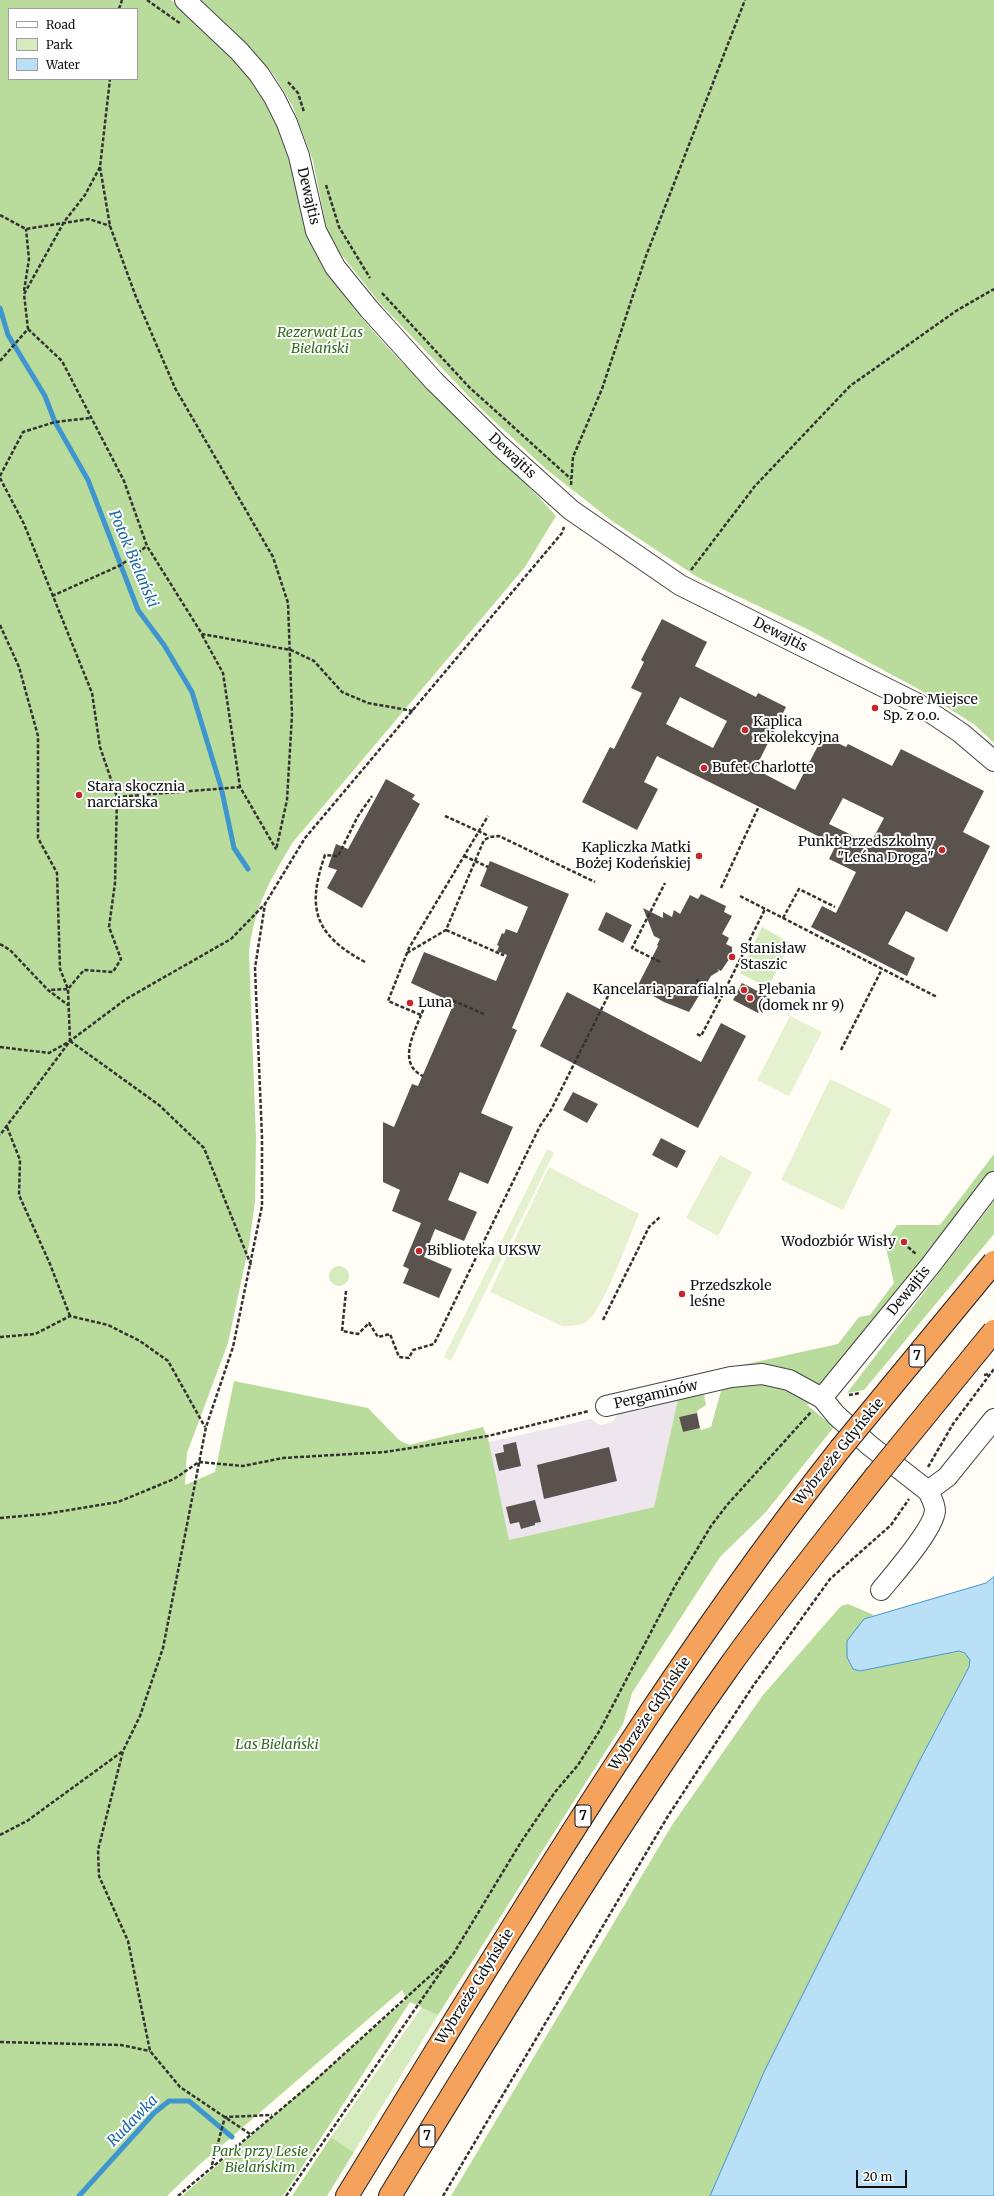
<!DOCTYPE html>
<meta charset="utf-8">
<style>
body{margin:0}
#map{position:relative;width:994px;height:2196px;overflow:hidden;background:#fffdf5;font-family:Merriweather,serif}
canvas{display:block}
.legend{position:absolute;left:8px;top:8px;width:130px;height:72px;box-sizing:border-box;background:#fff;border:1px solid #a0a0a0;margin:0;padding:5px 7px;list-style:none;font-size:12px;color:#111}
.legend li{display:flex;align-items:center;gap:8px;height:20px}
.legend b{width:20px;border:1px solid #a0a0a0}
.scale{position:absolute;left:856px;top:2170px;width:51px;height:18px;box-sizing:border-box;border:2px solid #111;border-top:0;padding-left:5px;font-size:12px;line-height:14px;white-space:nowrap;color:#111;-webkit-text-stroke:3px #fff;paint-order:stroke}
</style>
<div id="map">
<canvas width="994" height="2196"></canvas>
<ul class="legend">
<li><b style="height:5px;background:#fff"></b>Road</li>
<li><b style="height:11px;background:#d5ebbd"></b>Park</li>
<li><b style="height:11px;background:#b9e0f7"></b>Water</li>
</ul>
<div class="scale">20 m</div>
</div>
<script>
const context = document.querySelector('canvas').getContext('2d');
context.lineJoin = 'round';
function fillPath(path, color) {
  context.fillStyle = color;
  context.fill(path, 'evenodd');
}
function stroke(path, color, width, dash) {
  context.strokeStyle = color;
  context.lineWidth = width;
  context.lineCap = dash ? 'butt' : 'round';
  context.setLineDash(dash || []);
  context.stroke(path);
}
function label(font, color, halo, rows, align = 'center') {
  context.font = font + ' Merriweather,serif';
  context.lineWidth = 4;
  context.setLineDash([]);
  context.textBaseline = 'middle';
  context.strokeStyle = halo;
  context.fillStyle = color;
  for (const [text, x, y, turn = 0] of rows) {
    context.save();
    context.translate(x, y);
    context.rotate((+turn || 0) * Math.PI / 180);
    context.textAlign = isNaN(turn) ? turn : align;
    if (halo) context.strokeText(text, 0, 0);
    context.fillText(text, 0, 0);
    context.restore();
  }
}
fillPath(new Path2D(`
 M678 1399 654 1507 509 1540 489 1442 591 1419 600 1425 613 1422 619 1411Z`), '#eee6ef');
fillPath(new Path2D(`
 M762 927 790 943 768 988 740 973Z
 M329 1276a10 10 0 1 1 20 0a10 10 0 1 1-20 0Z
 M422 2007 438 2015 354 2152 331 2137Z`), '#d5ebbd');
fillPath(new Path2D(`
 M0 0H171C199 25 230 51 253 81 272 106 284 138 293 168 302 197 302 230 318 257 379 358 479 428 556 516L525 567 293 842C270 880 254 907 249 953L256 1138 255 1202 249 1245 228 1343 187 1453 185 1485 215 1472 234 1381 368 1408 399 1440 409 1445 483 1427 489 1442 509 1540 654 1507 678 1399 699 1393 704 1395 706 1405 698 1410 697 1413 679 1417 683 1432 700 1428 701 1430 711 1427 721 1391 729 1386 768 1380 811 1402 807 1405 834 1427 765 1513 720 1557 632 1693 623 1724 438 2015 410 2002 283 2196H182L407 1999 402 1990 199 2165 167 2196H0ZM9 9H137V79H9Z
 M201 0H994V743L975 725 922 691 809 630 699 578 612 521 546 469 477 405 379 302 336 248 327 231 313 161 292 105 274 75 250 47Z
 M994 1154V1176L823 1385 788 1372 742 1365 838 1344 859 1317 870 1315 894 1283 885 1243 897 1225H940Z
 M994 1201V1234L864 1390 847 1393Z
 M848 1604 874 1615 864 1619 847 1657 854 1669 860 1671 959 1651 965 1653 970 1660 969 1667 920 1760 764 2072 710 2196H451L672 1825 763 1695 841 1606Z
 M331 2137 354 2152 327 2196H292Z`), '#b9dc9c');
fillPath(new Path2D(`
 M790 1016 822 1032 789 1096 757 1080Z
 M830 1079 892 1109 843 1210 781 1180Z
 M547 1149 554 1153 451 1361 444 1357Z
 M720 1155 752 1172 718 1236 686 1218Z
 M549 1167 639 1214C630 1234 602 1314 586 1322 579 1326 570 1326 562 1326L490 1292Z`), '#e6f2cf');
const water = new Path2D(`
 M994 1577V2196H710L764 2072 920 1760 969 1667 970 1660 965 1653 959 1651 860 1671 853 1669 847 1657V1641L864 1619 986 1583Z`);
fillPath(water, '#b9e0f7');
stroke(water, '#3f96cf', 1);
stroke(new Path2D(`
 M0 308 8 335 45 396 55 422 88 480 138 610 164 645 192 692 221 787 234 848 248 869
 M79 2196 154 2113 169 2101H189L232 2137`), '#3f96cf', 5);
fillPath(new Path2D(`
 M662 619 707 642 695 666 756 697 758 693 786 707 755 769 795 790 823 736 846 747 848 744 892 766 901 749 984 791 963 832 990 846 947 932 906 911 888 944 915 958 907 976 811 927 822 906 836 913 856 872 829 859 836 845 657 756 644 782 658 789 637 830 582 802 610 747 614 749 642 693 631 688 644 662 641 660ZM680 697 727 721 713 748 666 724ZM843 798 884 818 870 844 829 824Z
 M386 779 415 795 412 799 420 804 362 908 327 888 337 870 328 867 336 844 348 849Z
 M490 861 569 894 512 1028 517 1030 481 1113 513 1127 488 1184 460 1172 448 1200 477 1212 464 1241 435 1229 424 1257 452 1269 439 1298 403 1283 409 1269 403 1266 421 1223 392 1211 400 1190 383 1182V1122L394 1127 412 1084 418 1086 454 1003 411 983 424 952 496 981 507 955 497 951 499 946 497 945 502 933 504 934 506 929 517 933 528 907 480 886Z
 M701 894 726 906 724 912 732 916 722 934 729 938 726 944 732 947V955L721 971 717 969 719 971 711 976 689 1012 664 1002 637 987 658 946 657 945 660 939 654 936 643 908 663 918V912L672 917 674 910 680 914 690 895 698 899Z
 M606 912 632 925 623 943 598 930Z
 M742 983 767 996 758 1013 733 1000Z
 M567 992 701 1062 721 1023 746 1036 698 1128 540 1046Z
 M573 1092 598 1104 587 1123 563 1110Z
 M661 1138 686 1151 677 1168 652 1155Z
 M697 1413 700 1428 683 1432 679 1417Z
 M516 1442 521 1466 499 1471 495 1454 504 1452 503 1445Z
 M609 1447 617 1481 544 1499 537 1465Z
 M535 1500 541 1522 535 1523V1525L521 1529 519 1522 510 1524 506 1507Z`), '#5a524d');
const minor = new Path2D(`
 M185 0 239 51 259 74 274 97 287 123 299 156 316 231 335 267 369 309 434 381 500 446 571 510 680 585 918 704 961 733 994 761
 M822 1398 930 1266 994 1182
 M606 1406 731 1377 762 1374 789 1380 822 1398 836 1415 869 1445 928 1491C931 1497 935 1504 935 1511 933 1530 894 1574 881 1590
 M928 1491 947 1477 994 1419`);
const highway = new Path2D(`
 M347 2196C503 1943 655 1684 840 1449
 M390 2196C500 2017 609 1836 731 1664 777 1600 826 1539 875 1477`);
stroke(minor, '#444', 22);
stroke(highway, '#222', 24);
stroke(new Path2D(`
 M147 0 181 24
 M119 9 122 0
 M288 82 298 93 304 112
 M100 167 110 226 136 297 175 388 273 557 288 603 292 715 287 800 276 850
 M326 185 339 227 370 278
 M0 215 26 229 89 219 110 226
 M24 291 29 259 26 229
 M382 293 469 387 571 479
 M28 329 62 361 124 481 147 546 202 634 291 650 314 661 342 692 368 703 413 711
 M0 361 28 329 24 294 64 222 85 195 100 167 110 79
 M0 476 23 432 55 422 90 418
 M0 478 24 524 92 693 100 747 117 797 115 883 109 927 121 959 113 972 84 970 68 989 48 990
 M571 485 573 457 602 389 646 256 745 0
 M691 570 755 486 850 386 956 311 994 289
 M52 596 121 565 147 546
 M0 625 19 667 38 736V838L57 873 60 969 68 989 70 1041 0 1135
 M202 635 223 673 240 787 276 849
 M117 797 240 787
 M445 816 489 836
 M464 856 488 867
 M721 888 759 806
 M740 896 937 997
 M783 918 799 889 835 907
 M446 930 503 955V953
 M0 944 10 950 48 990 68 1005
 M407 953 446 930 484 840 490 837 499 836 595 882
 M365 962C315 935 306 909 325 855L338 856 358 816 372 796
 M660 962 632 948 665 883
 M696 980 723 994 765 909
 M715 999 719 992
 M484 1014 447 998 444 1006 428 999 421 1015 388 1001 409 948 488 816
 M421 1015C414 1033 397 1064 423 1076
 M697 1034 701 1036 723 994
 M70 1041 159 1105 204 1148 251 1265
 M0 1047 49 1053 70 1041 126 999 231 939 265 904 305 838 562 533 564 527
 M841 1050 882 969
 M7 1127 20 1160 19 1195 50 1264 70 1316
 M908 1247 916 1254
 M346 1291 342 1331 358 1334 369 1323 378 1337 390 1334 399 1357 409 1358 413 1350 434 1344 540 1126 551 1110 611 990
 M603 1320 649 1227 660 1217
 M0 1337 35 1334 70 1316 108 1325 140 1341 168 1361 205 1427
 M984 1375 990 1374
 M849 1395 860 1393
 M928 1467 953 1424 994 1369
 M0 1518 45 1514 118 1502 174 1479 199 1462 243 1466 283 1458 385 1452 488 1436 589 1411
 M0 1835 27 1821 123 1751
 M0 2042 121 2045 150 2051
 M250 2134 180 2087 150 2051 128 1941 99 1876 98 1850 123 1751 140 1716 163 1648 206 1427 233 1347 262 1206V1137L255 968 265 904
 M212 2165 225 2117 272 2115
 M178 2196 311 2084 452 1956 521 1842 555 1792 578 1765 600 1730 675 1586 711 1526 727 1505 811 1412
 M286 2196 449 1960
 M443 2196 668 1816 753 1686 830 1579 891 1525 909 1499`), '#333', 2.5, [4, 2]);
stroke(minor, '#fff', 20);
stroke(highway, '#f5a25d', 22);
const highwayBridge = new Path2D(`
 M840 1449 994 1262
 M875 1477 994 1331`);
stroke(highwayBridge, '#222', 24, []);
stroke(highwayBridge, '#f5a25d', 22);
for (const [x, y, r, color] of [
 [875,708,4,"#c4262e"],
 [745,730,4,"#c4262e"],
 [704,768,4,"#c4262e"],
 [79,795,4,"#c4262e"],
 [942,850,4,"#c4262e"],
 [699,856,4,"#c4262e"],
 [732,957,4,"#c4262e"],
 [744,990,4,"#c4262e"],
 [750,998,4,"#c4262e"],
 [410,1003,4,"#c4262e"],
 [904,1242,4,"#c4262e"],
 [419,1251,4,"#c4262e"],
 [682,1294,4,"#c4262e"]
]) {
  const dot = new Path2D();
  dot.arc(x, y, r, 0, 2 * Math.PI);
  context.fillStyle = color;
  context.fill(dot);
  stroke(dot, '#fff', 1.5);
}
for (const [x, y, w] of [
 [917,1356,16],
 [583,1816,16],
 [427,2136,16]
]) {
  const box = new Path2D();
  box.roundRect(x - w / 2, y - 11, w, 22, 3);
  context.fillStyle = '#fff';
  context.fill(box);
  stroke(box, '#111', 1);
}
label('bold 13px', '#111', null, [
 ["7",917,1356],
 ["7",583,1816],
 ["7",427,2136]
]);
label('14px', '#111', '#fff', [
 ["Dewajtis",308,196,77],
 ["Dewajtis",512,456,43],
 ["Dewajtis",780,635,27],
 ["Dewajtis",909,1291,-51],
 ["Pergaminów",656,1395,-13],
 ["Wybrzeże Gdyńskie",839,1452,-51],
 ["Wybrzeże Gdyńskie",650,1714,-56],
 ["Wybrzeże Gdyńskie",475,1987,-58]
]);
label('italic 14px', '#2f6b1f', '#fff', [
 ["Rezerwat Las",320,333],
 ["Bielański",320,349],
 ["Las Bielański",277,1745],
 ["Park przy Lesie",260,2152],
 ["Bielańskim",260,2168]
]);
label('14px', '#111', '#fff', [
 ["Dobre Miejsce",883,700],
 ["Sp. z o.o.",883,716],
 ["Kaplica",753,722],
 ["rekolekcyjna",753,738],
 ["Bufet Charlotte",712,768],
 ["Stara skocznia",87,787],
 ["narciarska",87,803],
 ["Punkt Przedszkolny",934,842,"right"],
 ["\"Leśna Droga\"",934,858,"right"],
 ["Kapliczka Matki",691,848,"right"],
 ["Bożej Kodeńskiej",691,864,"right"],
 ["Stanisław",740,949],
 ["Staszic",740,965],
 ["Kancelaria parafialna",736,990,"right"],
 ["Plebania",758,990],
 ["(domek nr 9)",758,1006],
 ["Luna",418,1003],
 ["Wodozbiór Wisły",896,1242,"right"],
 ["Biblioteka UKSW",427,1251],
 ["Przedszkole",690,1286],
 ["leśne",690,1302]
], 'left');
label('italic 15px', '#1768a6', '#fff', [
 ["Potok Bielański",133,559,67],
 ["Rudawka",133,2121,-46]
]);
</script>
